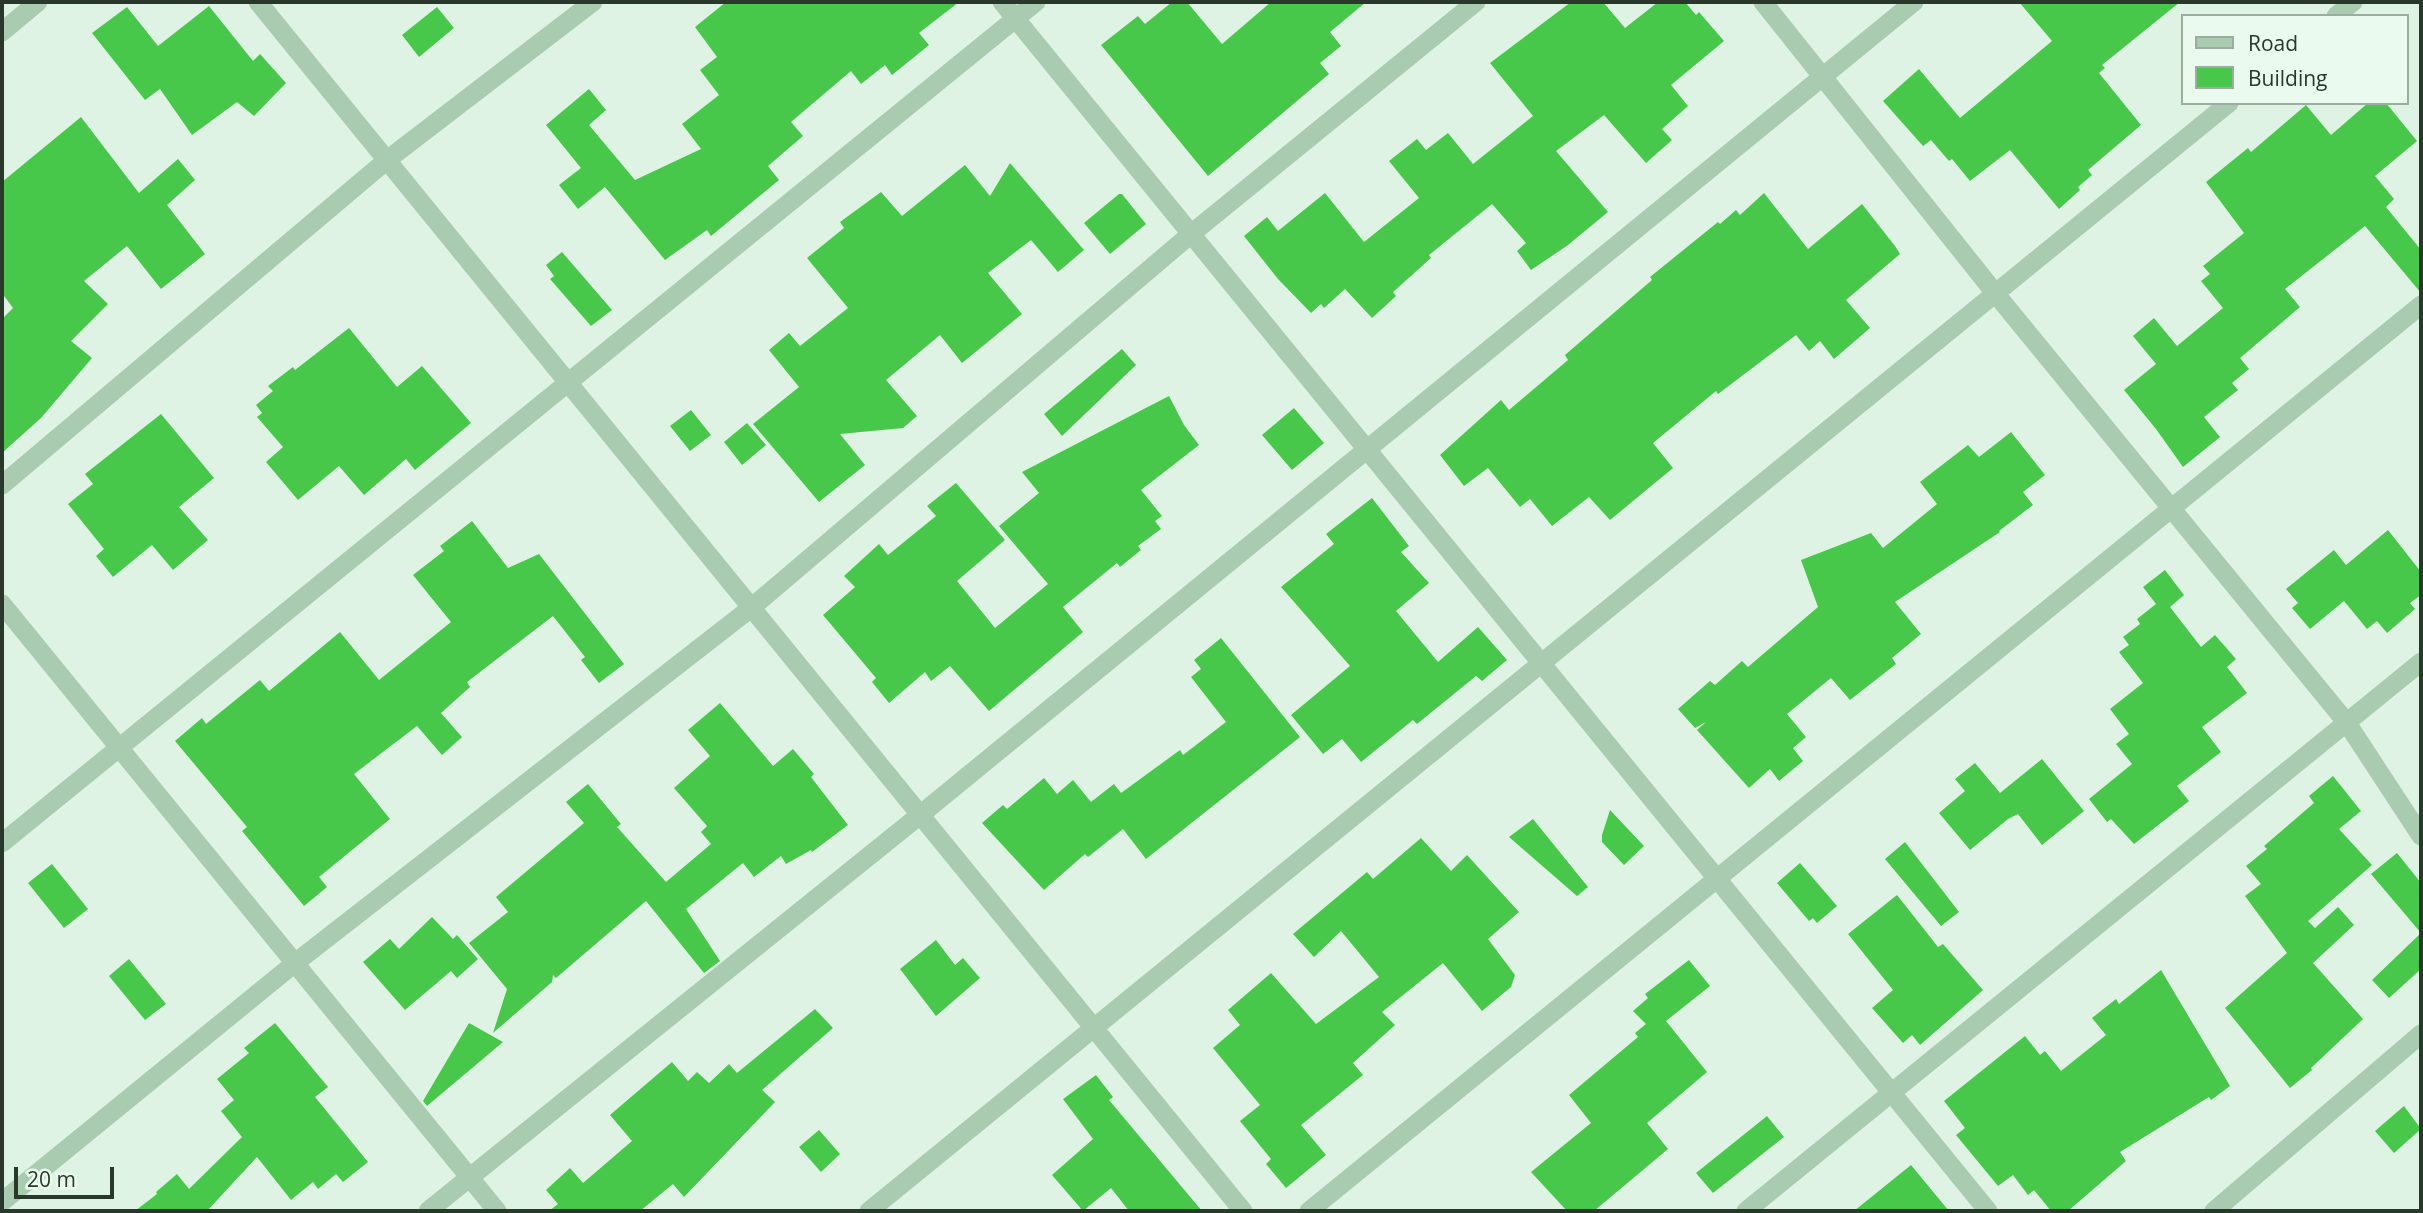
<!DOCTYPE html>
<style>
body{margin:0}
#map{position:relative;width:2423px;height:1213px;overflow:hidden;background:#def3e4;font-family:"Open Sans",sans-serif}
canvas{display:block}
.frame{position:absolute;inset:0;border:4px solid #29382a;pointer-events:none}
.legend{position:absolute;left:2181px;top:14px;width:228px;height:91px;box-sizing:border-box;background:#eafaef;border:2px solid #9daca0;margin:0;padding:9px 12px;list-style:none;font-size:21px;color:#29382a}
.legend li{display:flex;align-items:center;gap:14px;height:35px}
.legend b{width:35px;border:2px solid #9daca0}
.scale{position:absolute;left:14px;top:1167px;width:100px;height:32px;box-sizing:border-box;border:4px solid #29382a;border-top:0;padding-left:9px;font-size:21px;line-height:24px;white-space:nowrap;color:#29382a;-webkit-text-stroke:5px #eafaef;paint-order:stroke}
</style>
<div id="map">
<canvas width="2423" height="1213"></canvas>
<div class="frame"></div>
<ul class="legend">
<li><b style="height:9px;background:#a9ccb1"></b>Road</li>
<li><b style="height:19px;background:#47c84a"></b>Building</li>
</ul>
<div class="scale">20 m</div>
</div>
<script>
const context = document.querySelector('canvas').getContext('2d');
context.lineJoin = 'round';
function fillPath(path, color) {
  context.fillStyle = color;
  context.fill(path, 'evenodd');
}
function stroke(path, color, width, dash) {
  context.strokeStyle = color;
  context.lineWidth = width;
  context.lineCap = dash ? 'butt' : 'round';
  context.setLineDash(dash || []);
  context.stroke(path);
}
fillPath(new Path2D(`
 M726 2H959L919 33 929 45 892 75 885 65 861 84 851 71 791 122 803 136 768 166 779 180 711 236 707 230 665 260 605 187 578 209 559 185 581 168 546 125 589 89 606 110 589 125 635 180 701 149 682 124 719 95 700 70 717 57 695 27Z
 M1172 2H1187L1222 44 1271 2H1366L1330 32 1341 46 1320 63 1329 74 1208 176 1101 45 1138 16 1145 24Z
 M1571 2H1603L1625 28 1658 2H1685L1696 15 1699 12 1724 41 1671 85 1688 106 1662 129 1672 140 1646 163 1604 115 1556 151 1608 212 1568 245 1531 270 1517 251 1526 243 1492 204 1429 255 1431 258 1393 292 1396 296 1372 318 1345 289 1324 308 1321 304 1311 313 1278 279 1244 236 1267 217 1278 231 1325 193 1364 242 1419 198 1389 161 1417 139 1426 150 1448 133 1473 164 1533 116 1490 63Z
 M2019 2H2180L2102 65 2105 68 2099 73 2141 125 2088 170 2092 175 2078 187 2080 190 2059 209 2010 150 1970 181 1952 159 1949 161 1931 140 1923 146 1883 101 1919 69 1960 118 2052 41Z
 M209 6 253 61 260 54 286 83 254 116 237 102 192 135 160 89 145 100 92 33 127 7 158 46Z
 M437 7 454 28 419 57 402 35Z
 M2368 103H2386L2417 141 2375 176 2394 199 2386 207 2421 250V293L2365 226 2285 289 2300 307 2240 358 2249 369 2232 383 2238 390 2204 417 2220 437 2183 467 2156 429 2124 390 2156 364 2133 336 2154 318 2177 346 2223 308 2201 281 2210 274 2203 266 2244 233 2206 182 2248 148 2251 152 2306 105 2331 135Z
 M81 117 139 193 178 159 195 180 167 205 205 254 161 289 127 246 84 281 108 304 71 341 92 358 41 418 2 453V319L13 308 2 293V182Z
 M1010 163 1084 250 1058 272 1031 240 988 273 1022 314 962 363 940 335 886 380 917 416 903 428 840 434 865 465 819 502 753 424 799 387 769 350 789 333 800 346 848 308 807 258 844 228 840 222 881 192 902 216 965 165 990 196Z
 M1764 193 1808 249 1862 204 1895 246 1900 254 1846 300 1870 328 1834 359 1820 341 1809 351 1796 335 1718 394 1716 391 1653 443 1673 468 1610 520 1589 497 1552 526 1530 499 1520 507 1488 468 1464 486 1440 455 1501 400 1509 410 1568 360 1565 355 1652 280 1650 277 1718 222 1720 224 1736 210 1740 215Z
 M1119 194H1122L1146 224 1110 254 1084 223Z
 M562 252 612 310 591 326 550 279 554 276 546 265Z
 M349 328 397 387 422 366 471 423 415 470 406 459 364 495 339 466 298 500 266 462 283 447 257 417 262 413 256 405 273 391 268 386 293 367 295 370Z
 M1122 349 1136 365 1062 436 1044 414Z
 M1169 396 1184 425 1199 445 1141 490 1162 516 1155 521 1161 529 1138 546 1141 550 1120 567 1117 563 1063 607 1083 632 989 711 950 666 931 681 925 672 889 703 872 682 876 678 823 615 855 587 844 576 879 544 888 555 936 516 927 506 956 483 1005 540 957 581 995 628 1048 584 999 526 1039 493 1022 472Z
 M1294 408 1324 443 1292 470 1262 435Z
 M691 410 711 435 690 451 670 426Z
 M161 414 214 478 179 507 208 540 173 570 152 545 113 577 96 556 104 549 68 504 93 484 85 474Z
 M747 423 766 445 742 465 724 442Z
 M2011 432 2045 475 2023 492 2033 505 1999 531 2000 532 1895 602 1921 634 1892 658 1896 664 1850 700 1831 678 1787 714 1806 737 1793 748 1803 761 1779 781 1770 769 1749 788 1697 730 1706 722 1695 728 1678 709 1710 681 1715 685 1742 661 1748 667 1818 607 1801 560 1871 533 1883 548 1937 504 1920 482 1968 445 1979 457Z
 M1372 498 1409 546 1401 552 1429 583 1396 611 1438 662 1478 627 1507 660 1482 681 1476 676 1417 724 1413 720 1361 762 1342 739 1323 754 1291 715 1350 666 1281 587 1334 544 1326 534Z
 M472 521 508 568 539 554 624 664 599 683 581 660 585 657 553 616 467 682 470 687 441 713 462 737 442 755 417 726 354 774 390 819 319 877 327 887 304 906 242 831 247 827 175 741 202 718 206 724 260 680 269 691 340 632 379 680 451 622 413 575 444 551 440 546Z
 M2388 530 2421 572V595L2410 603 2415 609 2387 633 2377 621 2367 629 2344 601 2310 629 2292 608 2298 603 2286 589 2334 550 2346 565Z
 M2165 570 2184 595 2170 607 2201 647 2215 635 2236 659 2227 667 2247 693 2202 727 2221 752 2177 786 2189 801 2134 844 2111 819 2107 822 2089 799 2132 764 2116 744 2129 734 2110 709 2143 683 2119 652 2129 645 2123 637 2140 624 2137 619 2156 604 2143 587Z
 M1221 638 1300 737 1146 859 1123 829 1088 857 1085 854 1044 890 982 823 1003 805 1007 809 1044 778 1057 794 1073 780 1091 802 1114 784 1121 793 1180 750 1183 755 1226 722 1191 677 1201 669 1194 660Z
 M720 703 773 766 793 749 814 774 811 777 848 825 812 852 811 850 786 864 781 856 754 877 743 863 686 909 720 961 704 973 646 901 556 978 553 975 552 982 493 1033 507 989 469 943 508 912 496 897 584 823 566 802 588 784 621 824 617 827 666 882 711 844 701 832 707 826 674 788 710 756 688 730Z
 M2042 759 2084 811 2042 845 2018 814 2008 819 1970 850 1939 813 1965 791 1955 779 1975 763 2000 793Z
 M2333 776 2361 811 2339 829 2372 865 2308 921 2315 928 2338 907 2354 925 2313 963 2363 1019 2311 1068 2312 1070 2290 1088 2225 1008 2287 953 2245 896 2261 884 2246 866 2267 849 2264 846 2314 803 2309 796Z
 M1610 810 1644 846 1624 865 1602 842V835Z
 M1533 819 1588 887 1577 896 1509 837Z
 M1421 838 1451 871 1467 855 1519 912 1488 939 1515 975 1511 987 1482 1011 1443 963 1382 1012 1395 1025 1353 1063 1363 1075 1301 1125 1326 1155 1286 1188 1266 1164 1271 1159 1240 1121 1260 1105 1213 1048 1240 1025 1228 1010 1271 973 1316 1024 1379 977 1341 931 1314 957 1293 934 1367 872 1373 879Z
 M1905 842 1959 912 1941 926 1885 859Z
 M2397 853 2421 883V933L2371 874Z
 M1800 863 1837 906 1817 923 1813 918 1809 921 1777 883Z
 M52 864 88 909 64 928 28 883Z
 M1897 895 1938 947 1943 944 1983 990 1920 1045 1912 1035 1903 1043 1872 1008 1893 990 1848 934Z
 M432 917 453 939 457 935 478 959 457 978 451 971 405 1010 363 962 390 939 399 949Z
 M2421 933V969L2389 998 2372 980Z
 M936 940 955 965 963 958 980 978 936 1016 900 969Z
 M129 959 166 1004 145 1020 109 976Z
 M1689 960 1710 986 1666 1021 1707 1072 1647 1123 1668 1149 1594 1211H1567L1531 1172 1591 1123 1569 1095 1638 1037 1635 1033 1646 1024 1633 1011 1648 998 1645 994Z
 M2161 970 2230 1086 2211 1100 2209 1097 2120 1152 2126 1161 2068 1211H2051L2034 1190 2028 1195 2013 1175 1998 1186 1956 1135 1965 1128 1944 1101 2025 1036 2040 1055 2045 1051 2061 1071 2106 1035 2092 1018 2116 999 2119 1004Z
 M815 1009 833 1028 762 1090 775 1102 684 1197 673 1184 640 1211H549L558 1204 546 1190 570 1168 583 1183 632 1141 610 1115 672 1062 688 1081 697 1072 709 1083 729 1064 737 1073Z
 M275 1023 328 1087 315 1097 368 1162 343 1182 336 1174 318 1189 313 1182 291 1200 257 1157 207 1211H135L157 1194 156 1192 177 1174 189 1189 242 1137 221 1111 234 1100 217 1079 249 1053 244 1048Z
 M469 1023 503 1042 427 1106 423 1101Z
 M1096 1075 1113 1097 1109 1100 1202 1211H1129L1111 1188 1083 1211 1052 1175 1093 1139 1063 1099Z
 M2404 1106 2421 1129 2394 1153 2375 1131Z
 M1767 1116 1784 1137 1713 1193 1696 1173Z
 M819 1130 840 1154 821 1172 799 1147Z
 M1911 1165 1949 1211H1854Z`), '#47c84a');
stroke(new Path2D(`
 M258 2 1243 1211
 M1002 2 1988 1211
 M1763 2 1995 293 2347 723 2421 836
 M2336 16 2353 2
 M2 32 38 2
 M2 485 387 160 593 2
 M2 604 497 1211
 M2 843 1036 2
 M2 1202 295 963 751 608 1191 234 1476 2
 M428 1211 920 815 1914 2
 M869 1211 2229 103
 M1309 1211 2421 305
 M1746 1211 2421 662
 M2214 1211 2421 1034`), '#a9ccb1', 19);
</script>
